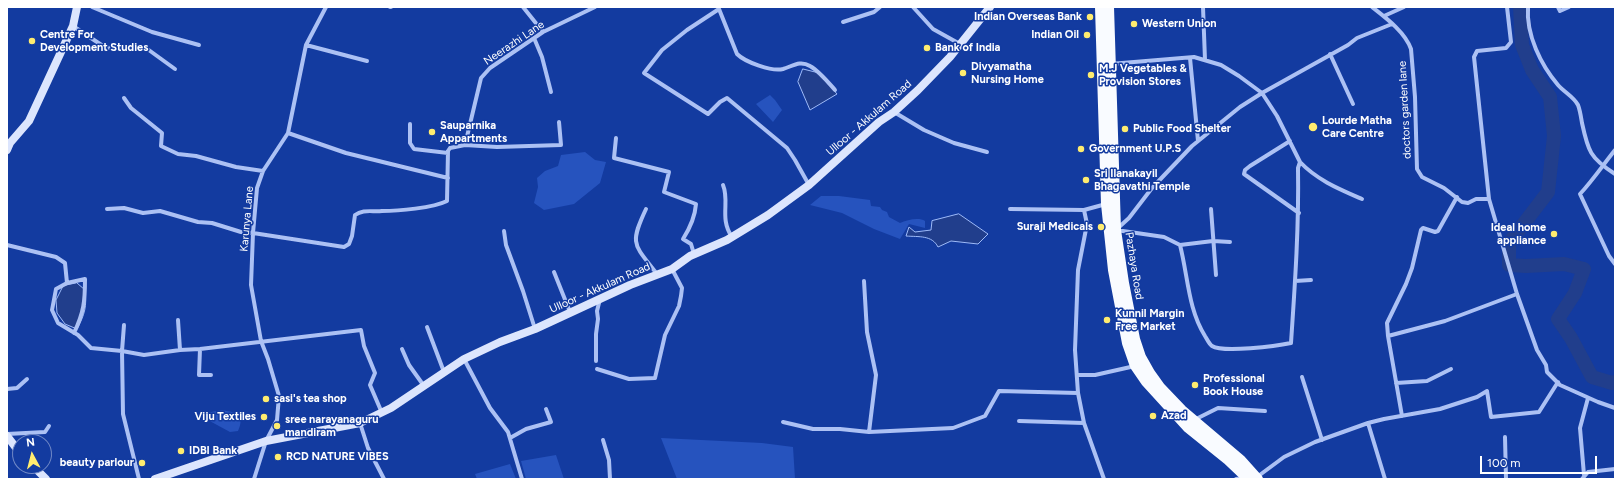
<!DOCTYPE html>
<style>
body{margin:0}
#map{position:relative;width:1622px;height:486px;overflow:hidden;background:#133ba0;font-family:Figtree,sans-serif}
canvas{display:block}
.frame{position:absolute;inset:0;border:8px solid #fff;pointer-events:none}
.north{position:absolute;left:12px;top:434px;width:40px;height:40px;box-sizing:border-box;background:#133ba0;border:1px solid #7189c6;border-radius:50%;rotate:353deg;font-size:11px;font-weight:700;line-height:16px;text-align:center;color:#fff}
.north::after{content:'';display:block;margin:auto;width:14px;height:18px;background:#ffec6f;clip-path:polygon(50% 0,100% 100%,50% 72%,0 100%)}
.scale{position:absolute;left:1480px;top:456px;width:117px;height:18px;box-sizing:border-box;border:2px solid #fff;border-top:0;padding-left:5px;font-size:12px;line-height:14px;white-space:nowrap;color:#fff;-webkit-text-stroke:3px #133ba0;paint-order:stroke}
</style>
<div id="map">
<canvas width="1622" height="486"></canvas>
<div class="frame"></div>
<div class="north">N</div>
<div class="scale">100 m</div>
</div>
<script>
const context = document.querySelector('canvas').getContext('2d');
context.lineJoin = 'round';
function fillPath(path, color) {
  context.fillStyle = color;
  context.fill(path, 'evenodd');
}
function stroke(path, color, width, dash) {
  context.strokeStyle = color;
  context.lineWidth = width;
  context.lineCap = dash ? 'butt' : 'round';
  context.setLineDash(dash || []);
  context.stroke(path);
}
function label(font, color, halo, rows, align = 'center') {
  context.font = font + ' Figtree,sans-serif';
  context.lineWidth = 3;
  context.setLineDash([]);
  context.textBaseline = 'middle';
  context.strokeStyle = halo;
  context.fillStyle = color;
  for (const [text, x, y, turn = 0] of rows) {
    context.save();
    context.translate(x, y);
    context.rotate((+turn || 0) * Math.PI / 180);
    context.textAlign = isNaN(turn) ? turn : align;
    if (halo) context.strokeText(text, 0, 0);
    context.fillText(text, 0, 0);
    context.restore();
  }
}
fillPath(new Path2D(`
 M770 95 775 100 782 110 773 122 756 104Z
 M585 152 595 160 606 162 600 183 574 204 544 210 534 203 538 187 537 178 545 171 558 166 561 155Z
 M821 196H839L870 200 871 206 880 207 882 210 887 212 889 217 900 223C907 220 919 217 925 221V228L909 224 900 239 874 229 842 213 810 205Z
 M222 410 237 413C242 420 241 424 238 431L230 432 206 419V413Z
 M661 438 762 443 793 447 795 479H677Z
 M556 455 564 479H526L521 461Z
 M510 464 516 479H477L475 474Z`), '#2653be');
const water = new Path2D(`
 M803 69 819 73 837 94 810 110 798 82Z
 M959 214 988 234 978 244 951 241 938 247C932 235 919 237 906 236L909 227 915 232 931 230 932 221Z
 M77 283 85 290C87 306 85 314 77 329L65 324 57 313 56 300 63 286Z`);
fillPath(water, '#213e8c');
stroke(water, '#9ebaf7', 1);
stroke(new Path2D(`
 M1520 7 1522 45 1532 70 1550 97 1554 136 1548 192 1509 243V265L1526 266 1564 264 1584 269 1575 293 1558 319 1571 338 1592 377 1612 383 1615 382`), '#213e8c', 14);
stroke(new Path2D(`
 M92 7 152 32 199 45
 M390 7H391
 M523 7 543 32
 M718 7 719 9 687 30 662 50 644 73 708 114 720 102 727 98 787 148 795 160 809 185
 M913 7 933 29 960 44
 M1203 7 1205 60
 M1372 7C1386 18 1405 32 1411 49L1415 97 1417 169 1422 177 1444 188 1462 202 1468 203 1476 199H1489L1517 294 1537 350 1546 365 1547 372 1560 385 1598 402 1615 408
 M1528 7C1526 35 1541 65 1558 85 1564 92 1574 97 1578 105 1580 110 1581 117 1582 123 1588 151 1590 158 1615 174
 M1558 7 1560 11 1569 7
 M719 9 737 54C745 62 772 72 783 69 793 66 800 60 810 66 819 71 828 82 835 90
 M1384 16 1404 7
 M843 22 874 12 880 7
 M73 26 106 48 140 47 146 48 175 69
 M534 38 542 57 551 92
 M306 45 367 61
 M1330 54 1353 104
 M1190 58 1198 141
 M1110 64 1194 57 1221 65 1239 76 1262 93 1277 116 1300 162 1298 168C1299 227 1295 284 1291 343 1277 346 1223 353 1212 346 1209 344 1207 339 1205 336 1188 309 1188 276 1180 245L1164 237 1116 230
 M124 98 131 108 162 133 161 146 178 154 196 156 236 167 263 171
 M894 112 924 130 954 143 987 152
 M410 124V143L414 149 448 153
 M288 133 346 153 448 178
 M616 138 614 158 669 172 664 192 696 204C695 217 690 228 683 239L691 244 694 254
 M1290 141 1250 166 1245 170 1244 174 1299 213
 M465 145 497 147 561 145 559 122
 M1615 150C1603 165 1593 180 1580 194L1609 256 1615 264
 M1300 162C1317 180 1339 189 1362 199
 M723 185C730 202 719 218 732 237
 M1489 199 1474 57 1477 51 1506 48 1511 42 1507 7
 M107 209 124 208 143 213 160 211 198 222 212 223 241 232 253 233 344 247 349 244 352 236 355 215C363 209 372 212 382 211 398 211 433 208 447 201L448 151 450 148 465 145 481 78 490 68 543 32 595 7
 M646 209C629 245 634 244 657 274
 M1010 209 1084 210
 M1211 209 1216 275
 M1118 228 1129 218 1152 188 1192 146 1240 107 1262 93 1348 45 1357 38 1392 24
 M504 231 506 245 523 291 535 329
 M7 245 56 257 65 263 67 283
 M1180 245 1213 241 1230 242
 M554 272 570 312
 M864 281 867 332 876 375 869 432 953 428 985 416 999 391 1078 393 1075 350 1078 270 1087 224 1084 210 1106 204
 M1295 281 1311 280
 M124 325 122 351 144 355 180 350 178 320
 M427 327 444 372
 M74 333C84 312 85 301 85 279L67 283 56 289 52 310 58 323 78 335 91 348 122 351 123 414 139 479
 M1388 336 1445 321 1517 294
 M200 349 199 375H211
 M402 349 409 365 424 386
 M180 350 200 349 361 330 364 346 375 373 370 385 382 413
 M464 359 490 408 508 432 522 479
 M596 361V334L598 319 597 311 600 299
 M597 369 629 379 655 378 665 335 679 306 681 296 682 288 672 269
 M1077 375H1095L1135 366
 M1302 377 1322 440
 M1396 383 1427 381 1451 369
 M7 389 17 388 27 379
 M1078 393 1084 423 1104 479
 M1402 416 1388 336 1387 323 1406 284 1412 268 1421 230 1423 228 1435 232 1438 231 1457 197
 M1194 420 1218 408 1265 411
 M1019 421 1084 423
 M783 422 813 429H840L869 432
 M360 423 368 448 384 479
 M1368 423 1385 479
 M7 434 45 432 49 426
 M1505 437 1506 479
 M510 438 526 429 551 422 546 409
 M603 440 609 460 610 479
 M1584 475 1580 428 1588 398
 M1257 477 1284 457 1315 442 1368 423 1384 419 1440 409 1477 397 1487 391 1491 417 1539 412 1558 382
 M254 479 266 441 277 420 279 396 268 359 261 341 251 285 253 233 257 188 263 171 288 133 306 45 326 7
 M1236 479 1244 478
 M1582 479 1588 472 1615 469`), '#acc1f4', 4);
stroke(new Path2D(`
 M7 150 10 143 29 121 73 26 77 7
 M7 436 20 453
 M33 466 46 479
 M155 479 266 441 360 423 391 408 464 359 500 342 535 329 630 285 672 269 690 256 727 240 768 215 809 185 879 122 894 112 918 90 950 57 990 7`), '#dce5fd', 8);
stroke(new Path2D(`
 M1100 7 1106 204 1113 270 1127 343 1135 366 1146 382 1187 427 1228 460 1248 479
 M1109 7 1116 230 1124 283 1135 339 1141 357 1150 373 1160 387 1182 410 1241 460 1258 479`), '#f9fbff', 10);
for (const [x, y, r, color] of [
 [1090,17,4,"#ffec6f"],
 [1134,24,4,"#ffec6f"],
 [1087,35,4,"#ffec6f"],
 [32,41,4,"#ffec6f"],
 [927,48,4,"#ffec6f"],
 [963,73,4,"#ffec6f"],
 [1091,75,4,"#ffec6f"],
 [1313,127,5,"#ffec6f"],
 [1125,129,4,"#ffec6f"],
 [432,132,4,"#ffec6f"],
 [1081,149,4,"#ffec6f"],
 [1086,180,4,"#ffec6f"],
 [1101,227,4,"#ffec6f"],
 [1554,234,4,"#ffec6f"],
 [1107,320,4,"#ffec6f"],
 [1195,385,4,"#ffec6f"],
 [266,399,4,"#ffec6f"],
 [1153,416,4,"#ffec6f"],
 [264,417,4,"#ffec6f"],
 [277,426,4,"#ffec6f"],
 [181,451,4,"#ffec6f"],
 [278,457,4,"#ffec6f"],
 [142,463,4,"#ffec6f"]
]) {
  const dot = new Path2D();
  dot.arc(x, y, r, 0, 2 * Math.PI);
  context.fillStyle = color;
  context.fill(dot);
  stroke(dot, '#133ba0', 1.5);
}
label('bold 11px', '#fff', '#133ba0', [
 ["Indian Overseas Bank",1082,17,"right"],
 ["Western Union",1142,24],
 ["Centre For",40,35],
 ["Development Studies",40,48],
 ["Indian Oil",1079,35,"right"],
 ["Bank of India",935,48],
 ["Divyamatha",971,67],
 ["Nursing Home",971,80],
 ["M.J Vegetables &",1099,69],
 ["Provision Stores",1099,82],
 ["Lourde Matha",1322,121],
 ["Care Centre",1322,134],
 ["Sauparnika",440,126],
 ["Appartments",440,139],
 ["Public Food Shelter",1133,129],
 ["Government U.P.S",1089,149],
 ["Sri Ilanakayil",1094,174],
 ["Bhagavathi Temple",1094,187],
 ["Suraji Medicals",1093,227,"right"],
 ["Ideal home",1546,228,"right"],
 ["appliance",1546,241,"right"],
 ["Kunnil Margin",1115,314],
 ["Free Market",1115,327],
 ["Professional",1203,379],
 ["Book House",1203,392],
 ["sasi's tea shop",274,399],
 ["Azad",1161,416],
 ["Viju Textiles",256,417,"right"],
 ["sree narayanaguru",285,420],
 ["mandiram",285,433],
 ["IDBI Bank",189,451],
 ["RCD NATURE VIBES",286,457],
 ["beauty parlour",134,463,"right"]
], 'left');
label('11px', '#fff', '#133ba0', [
 ["Neerazhi Lane",514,43,-34],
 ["doctors garden lane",1405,110,-93],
 ["Ulloor - Akkulam Road",869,118,-41],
 ["Karunya Lane",247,219,-85],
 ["Pazhaya Road",1134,266,81],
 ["Ulloor - Akkulam Road",600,288,-24]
]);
</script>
